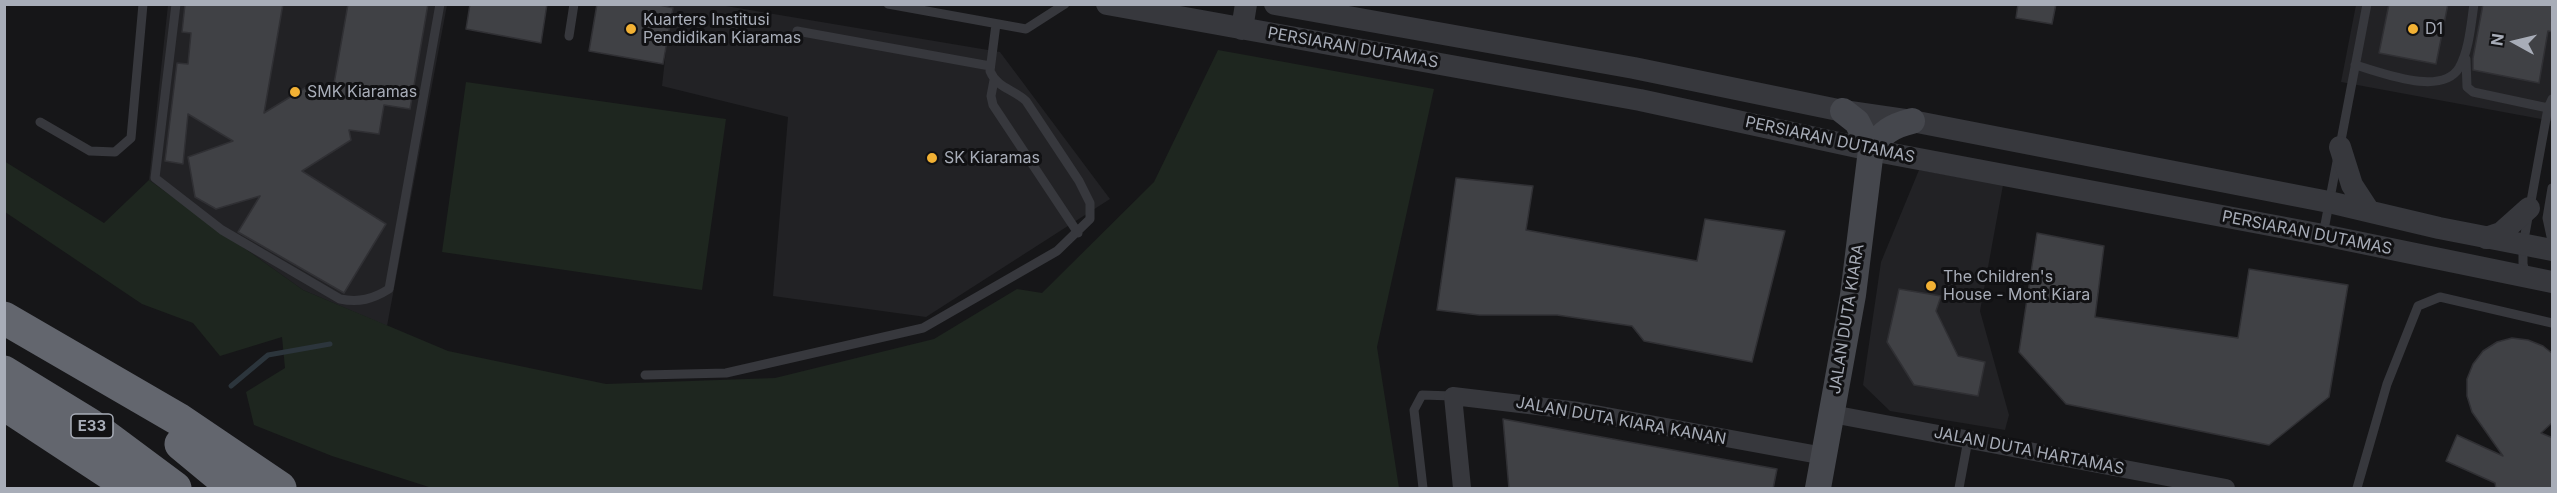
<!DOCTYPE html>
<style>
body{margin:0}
#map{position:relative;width:2557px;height:493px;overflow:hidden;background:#161618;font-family:Inter,sans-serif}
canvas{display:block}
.frame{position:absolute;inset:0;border:6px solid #a8adb8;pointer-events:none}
.north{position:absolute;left:2485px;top:12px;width:60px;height:60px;-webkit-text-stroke:4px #111113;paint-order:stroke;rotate:278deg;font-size:16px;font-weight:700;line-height:24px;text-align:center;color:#a8adb8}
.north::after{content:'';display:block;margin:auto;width:21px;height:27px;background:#a8adb8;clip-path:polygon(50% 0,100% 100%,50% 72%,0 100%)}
</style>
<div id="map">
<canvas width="2557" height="493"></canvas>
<div class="frame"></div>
<div class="north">N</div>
</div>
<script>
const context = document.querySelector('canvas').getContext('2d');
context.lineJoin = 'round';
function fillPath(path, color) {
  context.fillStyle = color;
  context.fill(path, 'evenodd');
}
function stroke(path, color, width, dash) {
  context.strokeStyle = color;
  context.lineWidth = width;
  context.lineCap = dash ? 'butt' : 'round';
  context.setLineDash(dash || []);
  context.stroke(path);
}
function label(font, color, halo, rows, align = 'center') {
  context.font = font + ' Inter,sans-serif';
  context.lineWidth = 6;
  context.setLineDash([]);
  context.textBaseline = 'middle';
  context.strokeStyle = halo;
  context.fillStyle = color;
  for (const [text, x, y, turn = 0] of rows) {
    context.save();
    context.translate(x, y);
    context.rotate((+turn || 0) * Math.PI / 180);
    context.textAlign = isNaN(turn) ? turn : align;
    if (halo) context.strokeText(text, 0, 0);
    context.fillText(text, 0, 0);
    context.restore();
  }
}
fillPath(new Path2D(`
 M168 5H447L387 326 303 290 149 180Z
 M671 5H720L1000 52 1110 199 926 317 773 296 788 117 662 86Z
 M2356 5H2552V121L2341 82Z
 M1919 170 2003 185 1980 311 2009 415 2005 430 1890 411 1863 385 1881 262Z`), '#222225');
fillPath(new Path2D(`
 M1218 50 1434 89 1377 347 1399 488H432L332 456 254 425 246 392 285 368 282 337 220 356 193 323 142 304 5 212 4 161 104 223 149 180 303 290 448 351 606 384 775 378 934 339 1017 289 1042 293 1154 182Z
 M466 82 726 119 702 290 442 252Z`), '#1e261f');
stroke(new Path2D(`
 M231 386 268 355 330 344`), '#2c353c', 5);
const building = new Path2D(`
 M185 4H283L264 113 313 83 332 95 348 4H428L410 109 384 105 379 134 349 130 351 140 302 171 386 224 344 293 238 232 260 196 216 209 195 197 188 157 233 141 188 114 183 164 165 161 177 63 188 64 191 33 182 32Z
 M470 4H547L541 43 466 29Z
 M597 4H655L673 8 663 64 589 51Z
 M2018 4H2056L2052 24 2016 18Z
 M2389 4H2448L2436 64 2379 53Z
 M2483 4H2553V32L2548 31 2539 83 2473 70V58Z
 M1456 178 1533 186 1526 230 1697 261 1705 219 1785 231 1752 362 1644 341 1632 326 1557 315H1479L1437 310Z
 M2037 233 2104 246 2095 317 2238 338 2249 269 2348 285 2329 397 2269 445 2066 404 2019 352Z
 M1899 289 1941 296 1936 311 1958 356 1985 362 1978 396 1914 385 1887 342Z
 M2512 338 2528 340 2543 346 2553 354V422L2541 433 2553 438V489H2496L2495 483 2446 461 2457 435 2503 456 2472 412 2467 396V379L2473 364 2483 351 2497 342Z
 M1503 419 1777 469 1773 489H1509Z`);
fillPath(building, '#404145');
stroke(building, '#303034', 1.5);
stroke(new Path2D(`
 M2550 20H2552`), '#3d3f44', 3, [3, 4.5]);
stroke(new Path2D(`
 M176 4 155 178 222 230 340 299C359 303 373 299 389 289L440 4
 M888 4 1026 29 1065 4
 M797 31 990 66
 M569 36 574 4
 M2466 59 2467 87 2473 92 2548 108
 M2355 65C2381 72 2441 97 2459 68 2469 51 2471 24 2474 4
 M994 80 991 96 993 105 1078 233
 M40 122 90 151 115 152 131 138 143 4
 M2552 188 2547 218 2552 241
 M2323 235 2367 4
 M2526 275 2523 264V245L2548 108 2552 99
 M645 375 726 373 923 328 1057 251 1090 219V203L1079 181 1026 101C1013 89 997 88 990 71L996 24
 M1423 488 1414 410 1422 395 1453 396
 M1959 488 1968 440
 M2357 488 2387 384 2418 306 2440 297 2552 323`), '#37383d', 9);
stroke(new Path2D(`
 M1832 414 2226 488
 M1462 488 1453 396 1579 411 1824 456`), '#37383d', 18);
stroke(new Path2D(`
 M1107 4 1640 100 1871 150 2323 235 2552 282
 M1275 4 1634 68 1843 111 1912 121 2329 202 2439 228 2552 250
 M1242 29 1246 4
 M2340 147 2352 185 2369 211
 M2486 238 2501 233 2529 208`), '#37383d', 22);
stroke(new Path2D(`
 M1843 111 1857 122 1871 150
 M1818 488 1853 295 1871 150C1882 132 1892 126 1912 121`), '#45474d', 26);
stroke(new Path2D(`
 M4 318 178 419 280 488
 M4 372 89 424 175 488
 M4 404 132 488
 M181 444 234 488`), '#63666e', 33);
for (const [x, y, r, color] of [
 [631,29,6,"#f2b134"],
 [2413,29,6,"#f2b134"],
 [295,92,6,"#f2b134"],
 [932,158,6,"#f2b134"],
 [1931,286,6,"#f2b134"]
]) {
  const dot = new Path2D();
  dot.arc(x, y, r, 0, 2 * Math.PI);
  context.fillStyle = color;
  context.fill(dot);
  stroke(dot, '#111113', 2);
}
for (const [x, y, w] of [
 [92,426,42]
]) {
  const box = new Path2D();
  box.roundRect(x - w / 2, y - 12, w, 24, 4.5);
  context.fillStyle = '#111113';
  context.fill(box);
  stroke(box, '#a8adb8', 1.5);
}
label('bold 15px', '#a8adb8', null, [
 ["E33",92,426]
]);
label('16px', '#a8adb8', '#111113', [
 ["Kuarters Institusi",643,20],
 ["Pendidikan Kiaramas",643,38],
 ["D1",2425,29],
 ["SMK Kiaramas",307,92],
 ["SK Kiaramas",944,158],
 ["The Children's",1943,277],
 ["House - Mont Kiara",1943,295]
], 'left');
label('16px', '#a8adb8', '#111113', [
 ["PERSIARAN DUTAMAS",1353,48,10],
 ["PERSIARAN DUTAMAS",1830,140,12],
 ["PERSIARAN DUTAMAS",2307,233,11],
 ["JALAN DUTA KIARA",1847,319,-81],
 ["JALAN DUTA KIARA KANAN",1621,421,10],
 ["JALAN DUTA HARTAMAS",2029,451,11]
]);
</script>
